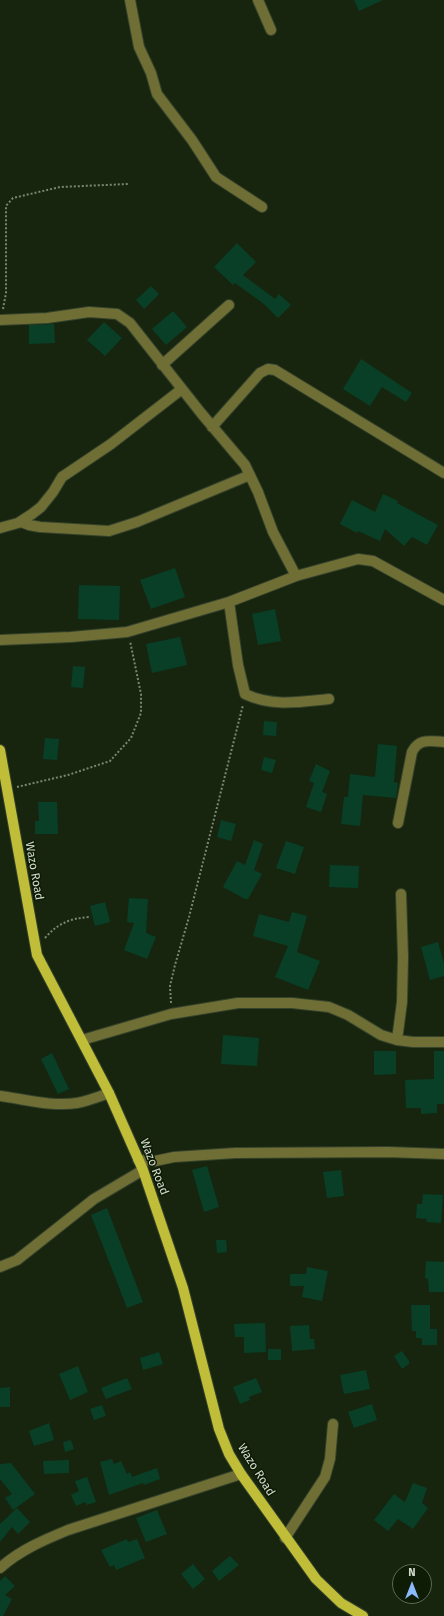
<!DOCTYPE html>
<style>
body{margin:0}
#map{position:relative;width:444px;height:1616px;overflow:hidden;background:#17250e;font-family:"Fira Sans",sans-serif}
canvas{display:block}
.north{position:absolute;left:392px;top:1564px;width:40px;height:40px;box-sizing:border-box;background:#0e1b05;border:1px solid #5c6855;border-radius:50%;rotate:0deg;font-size:11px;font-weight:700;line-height:16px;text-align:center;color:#d2dbcc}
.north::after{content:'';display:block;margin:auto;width:14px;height:18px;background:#8bbafc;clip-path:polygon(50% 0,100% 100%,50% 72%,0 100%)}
</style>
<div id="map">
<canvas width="444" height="1616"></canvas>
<div class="north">N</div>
</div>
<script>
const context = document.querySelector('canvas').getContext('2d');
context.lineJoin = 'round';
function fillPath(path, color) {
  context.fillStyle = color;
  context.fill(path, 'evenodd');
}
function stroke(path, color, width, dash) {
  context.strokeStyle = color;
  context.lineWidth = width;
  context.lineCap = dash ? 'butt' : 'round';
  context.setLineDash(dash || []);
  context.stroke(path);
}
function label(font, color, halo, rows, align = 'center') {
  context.font = font + ' "Fira Sans",sans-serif';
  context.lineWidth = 3;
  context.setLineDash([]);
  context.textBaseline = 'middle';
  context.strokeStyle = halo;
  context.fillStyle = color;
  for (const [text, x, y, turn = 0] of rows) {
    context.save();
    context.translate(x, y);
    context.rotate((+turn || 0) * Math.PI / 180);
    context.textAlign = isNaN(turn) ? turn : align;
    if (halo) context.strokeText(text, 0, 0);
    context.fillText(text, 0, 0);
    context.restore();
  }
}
fillPath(new Path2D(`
 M354 0H383L359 11Z
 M237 243 256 262 243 275 275 299 279 294 291 305 278 318 264 304 235 283 233 285 214 267Z
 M151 286 159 294 144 309 136 300Z
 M173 311 187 327 166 345 152 329Z
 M104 322 122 338 105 356 87 340Z
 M54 324 55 343 29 344V325Z
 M361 359 412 393 406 402 382 387 370 406 343 389Z
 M383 494 398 501 397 503 438 525 427 545 412 537 404 546 385 529 380 541 358 531 357 533 340 524 352 500 375 512Z
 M175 568 185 597 151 609 140 580Z
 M79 585 120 586 119 620 78 619Z
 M275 609 281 641 258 645 252 614Z
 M180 637 187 665 152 673 146 644Z
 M73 666 85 667 83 688 71 687Z
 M264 721 277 722 276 736 263 735Z
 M45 738 59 739 57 760 43 759Z
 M378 744 397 746 394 782 398 783 396 798 363 795 360 826 341 824 344 797H348L350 774 375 777Z
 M264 757 276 760 272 773 261 770Z
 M316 764 330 771 322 792 327 794 321 812 306 807 314 783 309 781Z
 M38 802H57L58 834H35V821H39Z
 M221 820 236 824 231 841 217 837Z
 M254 840 263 844 254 870 262 874 248 899H245L223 887 237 861 245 865Z
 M286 841 304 847 295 874 276 868Z
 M330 865 359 866 358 888 329 887Z
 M129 898 148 899 146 933 156 937 147 959 124 950 134 923 127 922Z
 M105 902 110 922 95 926 90 906Z
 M292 912 307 916 297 952 320 961 308 990 275 977 288 946 253 936 259 914 289 922Z
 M438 942 444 964V976L430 980 421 947Z
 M223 1035 259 1038 257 1066 221 1064Z
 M374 1051H396V1074L374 1075Z
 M434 1051H444V1104H437V1113L421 1114V1108H406L405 1080 434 1079Z
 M52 1053 69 1089 58 1094 41 1059Z
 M207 1166 219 1207 204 1212 192 1170Z
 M341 1170 344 1196 327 1198 323 1172Z
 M423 1194 443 1195 441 1223 426 1222 427 1219 416 1218 417 1204H422Z
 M107 1208 143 1302 127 1308 91 1215Z
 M216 1240H226L227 1252 217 1253Z
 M426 1261 444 1262V1292H429L428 1279 425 1278Z
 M307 1267 328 1271 322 1301 302 1297 304 1286H290V1274H306Z
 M411 1305H430V1329H437V1345H422V1338H416V1331H412Z
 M265 1323 266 1352 244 1353V1337H235L234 1324Z
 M309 1325 310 1339H314L315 1349 292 1351 290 1326Z
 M268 1349H281V1360H268Z
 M402 1351 409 1361V1364L402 1369 394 1356Z
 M159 1352 163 1364 143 1370 140 1358Z
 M78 1366 88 1392 70 1400 59 1374Z
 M366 1370 370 1389 344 1394 340 1375Z
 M127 1378 132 1389 106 1399 101 1388Z
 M256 1378 262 1392 249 1397 250 1400 240 1404 233 1387Z
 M10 1387V1407H0V1388Z
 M372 1404 377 1420 354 1428 348 1412Z
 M102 1405 106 1416 94 1420 90 1409Z
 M49 1423 54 1440 34 1446 29 1431Z
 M71 1440 74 1449 65 1452 63 1442Z
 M112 1459 114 1464 121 1461 127 1474 130 1472 132 1477 157 1468 160 1479 144 1485 143 1483 109 1495 100 1462Z
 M69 1460V1473L44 1474 43 1461Z
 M11 1463 35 1494 13 1510 5 1498 12 1494 0 1479V1464Z
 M87 1477 96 1502 87 1505 85 1502 76 1506 71 1495 79 1491 75 1481Z
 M413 1483 427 1488 422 1503 428 1508 413 1529 398 1519 388 1531 374 1520 394 1494 405 1502Z
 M17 1508 30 1522 18 1534 12 1527 0 1542V1524Z
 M157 1510 167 1534 146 1542 136 1518Z
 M127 1539 128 1542 137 1539 145 1558 116 1570 114 1565 110 1567 101 1550Z
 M230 1556 239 1565 219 1581 212 1571Z
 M193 1564 205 1579 193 1589 181 1574Z
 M5 1576 15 1586 5 1595 12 1599 3 1616H0V1581Z`), '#093f27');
const minor = new Path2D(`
 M130 0 139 47 151 73 157 94 192 140 216 177 262 207
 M258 0 271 30
 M0 320 47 318 89 312 117 314 130 323 201 413 245 465 258 492 273 532 296 576
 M162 365 229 305
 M212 427 260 373 268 369 275 370 444 473
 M21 522 29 525 40 527 109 531 137 522 250 475
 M0 528 18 523 32 514 41 507 53 492 62 477 111 444 182 389
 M229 602 238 665 245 694C272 707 300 702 329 699
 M0 640 71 637 127 632 229 602 296 576 358 559 373 561 444 600
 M398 823 412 752C419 738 430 741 444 742
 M82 1040 171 1014 238 1003H292L329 1007 348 1015 381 1035 397 1040 413 1042H444
 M397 1040 402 1002 403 957 401 894
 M0 1096C24 1099 52 1107 77 1103 88 1101 98 1097 109 1093
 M138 1160 155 1161 174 1157 235 1153 388 1152 444 1154
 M0 1267 17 1260 94 1199 143 1170
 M285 1538 325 1477 330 1459 333 1424
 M0 1568C20 1550 44 1540 68 1530L241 1474`);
const major = new Path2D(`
 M0 750 37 955 109 1093 143 1170 183 1288 219 1429 229 1454 241 1474 316 1579 341 1603 363 1616`);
stroke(minor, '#35422c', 12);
stroke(major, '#35422c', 12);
stroke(new Path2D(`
 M3 309 6 293V206L13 198 60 187 128 184
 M17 787 68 775 110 761 131 738 141 713V694L130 641
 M45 938C57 924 70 918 90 917
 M171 1003 170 986 175 965 189 917 243 705`), '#7a8673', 2, [2, 2]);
stroke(minor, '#6f6f35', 10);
stroke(major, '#c0be38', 10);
label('12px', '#d2dbcc', '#0e1b05', [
 ["Wazo Road",34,871,80],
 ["Wazo Road",154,1167,69],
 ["Wazo Road",256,1470,58]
]);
</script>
